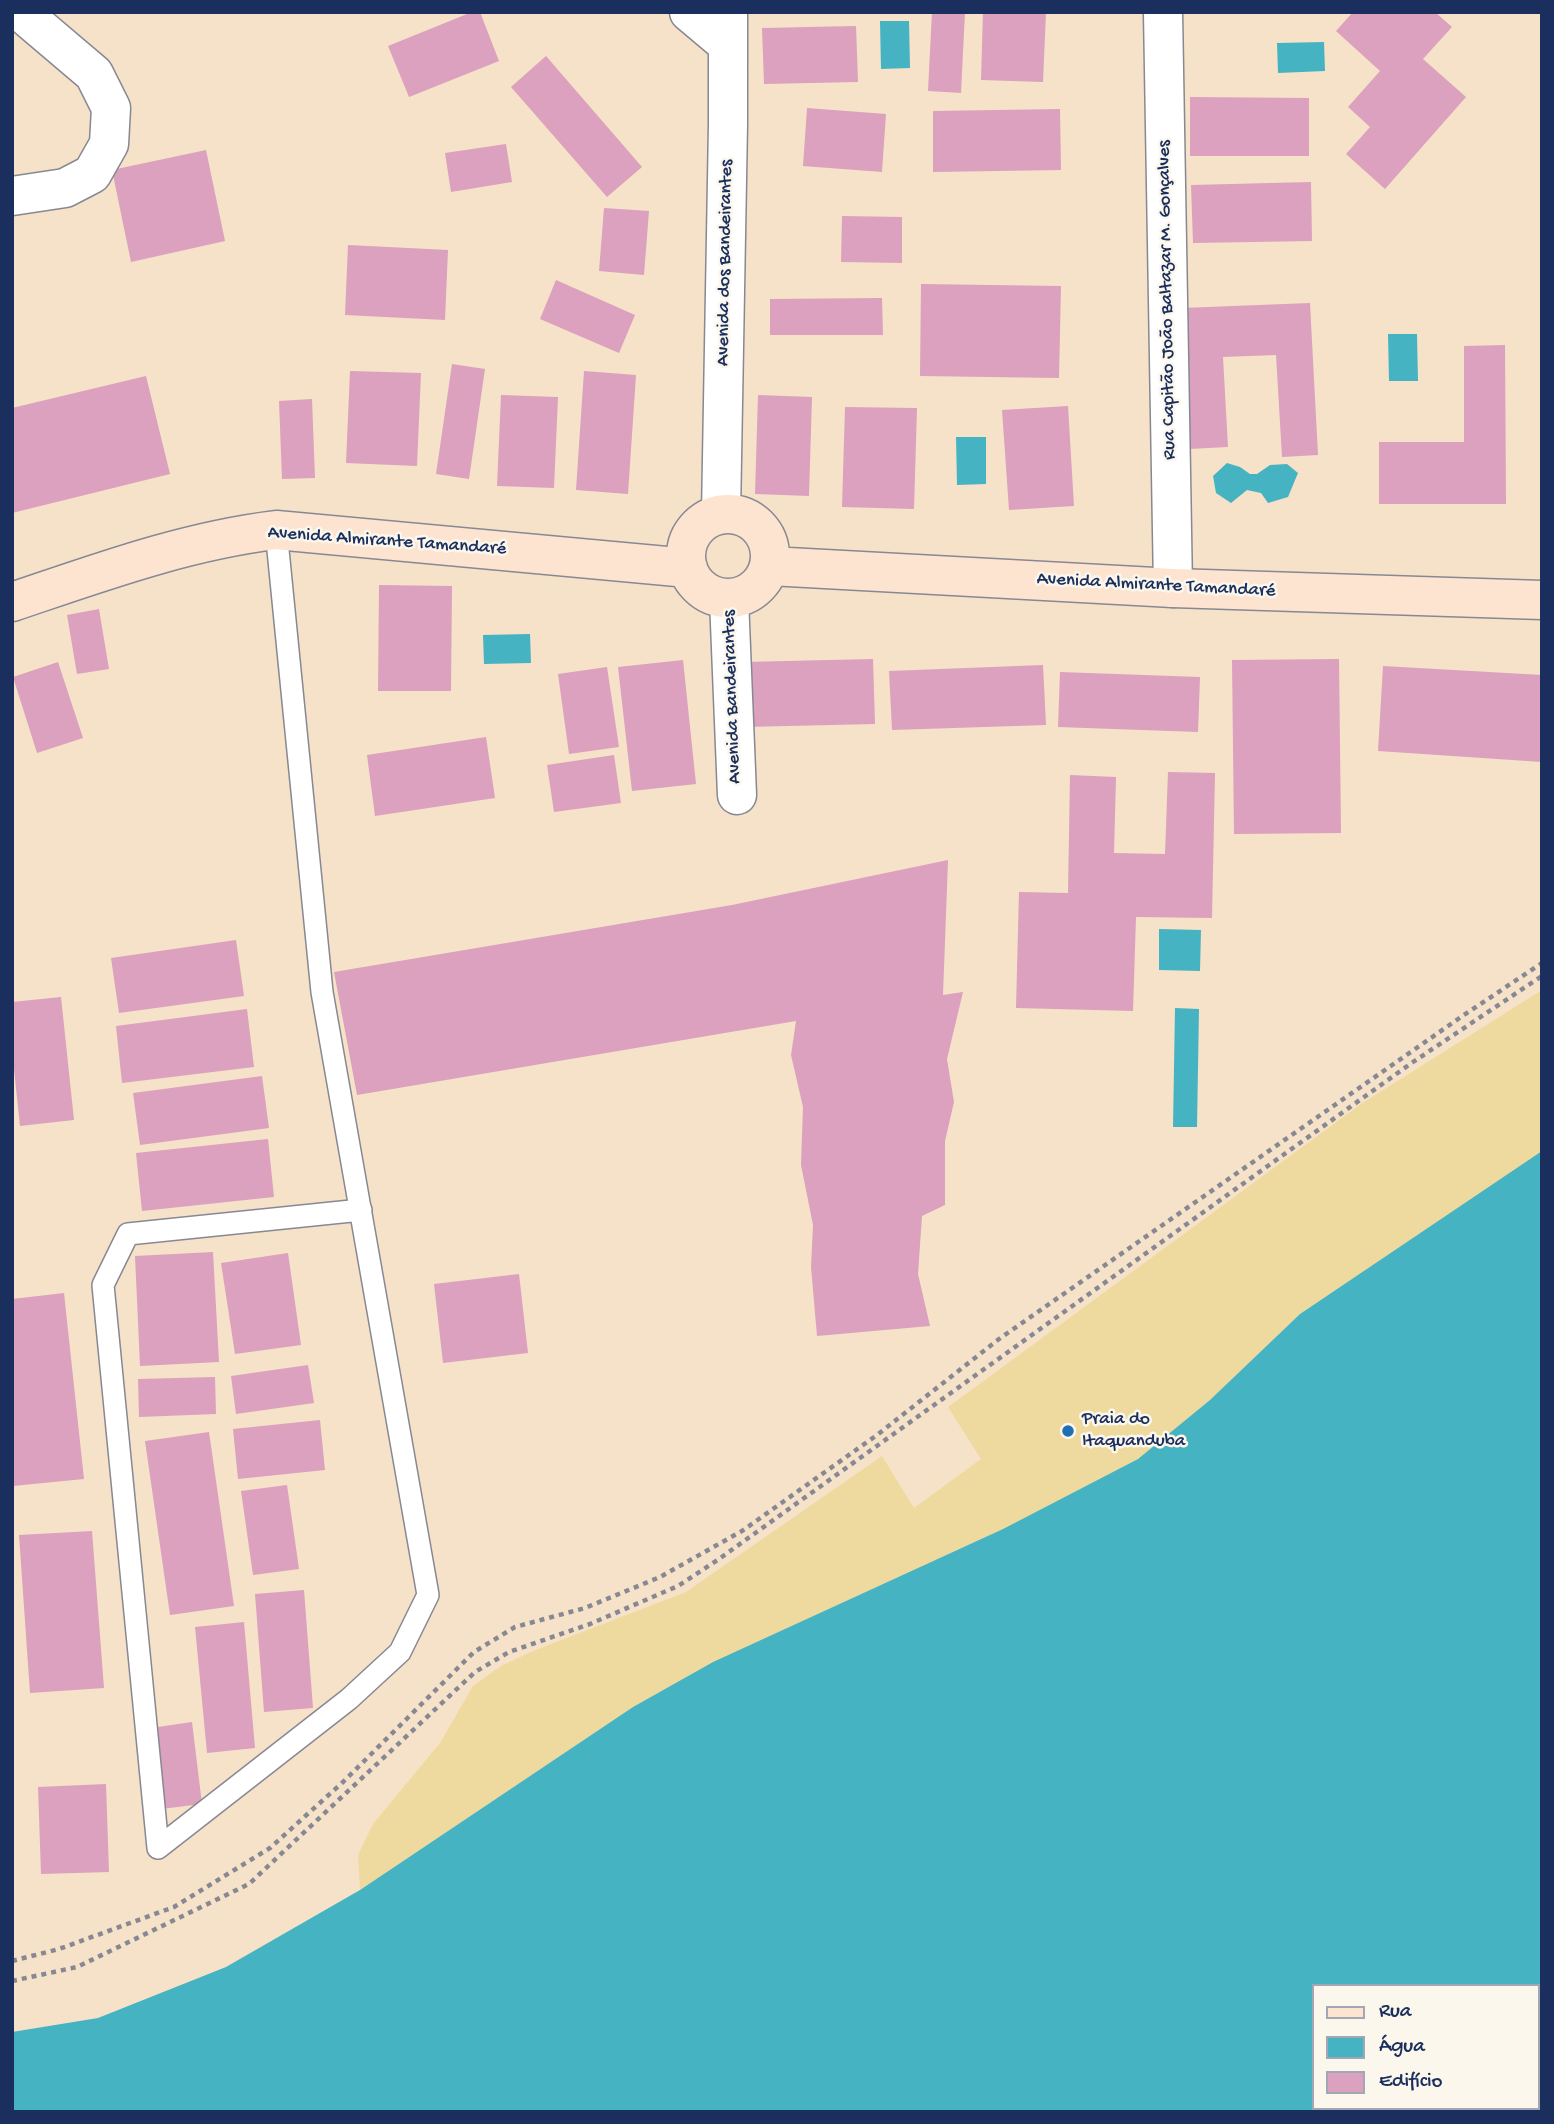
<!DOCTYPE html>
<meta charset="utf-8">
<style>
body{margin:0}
#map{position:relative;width:1554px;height:2124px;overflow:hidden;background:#f5e2c8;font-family:"Gochi Hand",sans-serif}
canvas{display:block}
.frame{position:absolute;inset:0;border:14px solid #1b2f5e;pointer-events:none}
.legend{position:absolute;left:1312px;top:1984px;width:228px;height:126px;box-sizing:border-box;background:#fbf7ec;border:2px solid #a1a7b3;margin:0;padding:9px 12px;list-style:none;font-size:21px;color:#1b2f5e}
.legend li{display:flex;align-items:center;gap:14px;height:35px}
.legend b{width:35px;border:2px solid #a1a7b3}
</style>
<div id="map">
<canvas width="1554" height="2124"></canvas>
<div class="frame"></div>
<ul class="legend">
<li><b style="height:9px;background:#fde4d0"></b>Rua</li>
<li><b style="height:19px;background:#46b3c2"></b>Água</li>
<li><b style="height:19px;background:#dba1be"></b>Edifício</li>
</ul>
</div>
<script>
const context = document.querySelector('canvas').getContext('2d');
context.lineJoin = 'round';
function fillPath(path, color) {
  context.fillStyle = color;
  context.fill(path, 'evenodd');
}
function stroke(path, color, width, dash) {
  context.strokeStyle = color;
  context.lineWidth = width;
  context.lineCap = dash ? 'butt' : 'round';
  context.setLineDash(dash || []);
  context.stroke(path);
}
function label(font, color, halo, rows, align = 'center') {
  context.font = font + ' "Gochi Hand",sans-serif';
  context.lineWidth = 5;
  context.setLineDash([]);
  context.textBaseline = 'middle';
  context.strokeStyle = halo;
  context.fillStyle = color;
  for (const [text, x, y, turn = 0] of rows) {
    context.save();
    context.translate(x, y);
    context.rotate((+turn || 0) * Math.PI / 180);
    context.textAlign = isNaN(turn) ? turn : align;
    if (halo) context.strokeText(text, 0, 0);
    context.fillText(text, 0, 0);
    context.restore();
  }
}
fillPath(new Path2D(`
 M1542 990V1151L1300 1314 1210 1400 1138 1459 1003 1529 713 1662 633 1707 360 1890 358 1855 373 1824 440 1743 473 1686 501 1666 533 1651 686 1592 882 1456 914 1508 981 1459 948 1407 1361 1104Z`), '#eeda9e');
fillPath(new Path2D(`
 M880 21H909L910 68 881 69Z
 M1324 42 1325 71 1278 73 1277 43Z
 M1388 334H1417L1418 381H1389Z
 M956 437H986V484L957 485Z
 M1227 463 1240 467 1250 474H1257L1270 465 1287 464 1298 473 1288 497 1268 503 1261 493 1247 490 1231 503 1216 493 1213 476Z
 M530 634 531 663 484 664 483 635Z
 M1159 929 1201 930 1200 971 1159 970Z
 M1175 1008 1199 1009 1197 1127H1173Z
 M1542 1151V2112H12V2032L98 2018 226 1967 360 1890 633 1707 713 1662 1003 1529 1138 1459 1210 1400 1300 1314ZM1314 1986H1538V2108H1314Z`), '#46b3c2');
fillPath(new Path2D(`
 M472 12H480L499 61 409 97 388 46Z
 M932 12H965L961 93 928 91Z
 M983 12H1046L1043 82 981 80Z
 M1353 12H1435L1452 27 1423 59 1466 97 1385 189 1346 154 1370 127 1348 107 1380 71 1336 31Z
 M856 26 858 82 764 84 762 28Z
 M546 56 642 167 607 197 511 87Z
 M1190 97 1309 98V156H1190Z
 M807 108 886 114 882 172 803 166Z
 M1060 109 1061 170 933 172V111Z
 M506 144 512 182 451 192 445 153Z
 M206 150 225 241 131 262 112 170Z
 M1311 182 1312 241 1193 243 1191 185Z
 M604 208 649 211 644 275 599 271Z
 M842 216 902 217V263L841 262Z
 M348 245 448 250 445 320 345 315Z
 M556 280 635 315 619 353 540 319Z
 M921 284 1061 286 1059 378 920 376Z
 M882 298 883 335H770V299Z
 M1310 303 1318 455 1282 457 1276 355 1223 357 1228 447 1189 449 1182 308Z
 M1505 345 1506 504H1379V442H1464V346Z
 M452 364 485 369 469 479 436 474Z
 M350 371 421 373 417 466 346 463Z
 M584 371 636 375 628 494 576 490Z
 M146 376 170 474 12 513V408Z
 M501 395 558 397 554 488 497 486Z
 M758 395 812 397 809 496 755 494Z
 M312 399 315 478 282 479 279 401Z
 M1068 406 1074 506 1009 510 1002 410Z
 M845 407 917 408 914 509 842 507Z
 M379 585 452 586 451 691H378Z
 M99 609 109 669 77 674 67 615Z
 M873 659 875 724 745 727 743 662Z
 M1339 659 1341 833 1234 834 1232 660Z
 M683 660 696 784 632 791 618 667Z
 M58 662 83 738 37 753 13 677Z
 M1043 665 1046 725 892 730 889 671Z
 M1383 666 1542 675V762L1378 751Z
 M607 667 619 747 569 754 558 674Z
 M1060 672 1200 677 1198 732 1058 727Z
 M486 737 495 798 375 816 367 755Z
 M614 755 621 803 554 812 547 765Z
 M1168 772 1215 773 1212 918 1136 917 1133 1011 1016 1008 1019 892 1068 893 1070 775 1116 777 1114 853 1165 854Z
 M948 860 943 995 963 992 947 1059 954 1102 945 1141V1205L922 1216 918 1274 930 1326 817 1336 811 1267 813 1225 801 1165 803 1107 791 1055 796 1021 357 1095 334 972 732 905Z
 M236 940 244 996 119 1013 111 958Z
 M61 997 74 1120 20 1126 12 1050V1002Z
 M247 1009 254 1067 122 1083 116 1026Z
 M262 1076 269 1128 140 1145 133 1093Z
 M268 1139 274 1197 142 1211 136 1153Z
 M213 1252 219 1362 140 1366 135 1256Z
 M288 1253 301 1345 235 1354 221 1263Z
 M519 1274 528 1353 443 1363 434 1284Z
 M64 1293 84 1479 13 1486 12 1299Z
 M308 1365 314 1403 236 1414 231 1376Z
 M215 1377 216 1414 139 1417 138 1379Z
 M320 1420 325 1470 238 1479 233 1429Z
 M209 1432 234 1606 170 1615 145 1441Z
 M287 1485 299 1569 253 1575 241 1491Z
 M92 1531 104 1688 30 1693 19 1535Z
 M304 1590 313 1708 264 1712 255 1594Z
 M244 1622 255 1748 207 1753 195 1627Z
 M192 1722 202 1804 161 1809 151 1728Z
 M106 1784 109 1872 41 1874 38 1787Z`), '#dba1be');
const service = new Path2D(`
 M276 530 322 992 428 1595 400 1652 349 1699 158 1848 103 1285 128 1234 361 1210`);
const minor = new Path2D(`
 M689 12 727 44
 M1163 12 1173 588
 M12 196 65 188 92 174 109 144 111 108 94 74 21 12
 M721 514 728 124V12
 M729 599 737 795`);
const secondary = new Path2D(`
 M686 556a42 42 0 1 1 84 0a42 42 0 1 1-84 0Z
 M770 566 1173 588 1542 600
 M12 602C98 573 185 541 276 530L688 568`);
stroke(service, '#888893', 24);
stroke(minor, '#888893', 41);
stroke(secondary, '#888893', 41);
stroke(new Path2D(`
 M12 1961 59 1949 174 1907 270 1848 343 1782 474 1652 515 1627 585 1608 660 1577 742 1531 877 1435 999 1339 1461 1017 1542 963
 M12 1981 77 1967 249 1884 475 1672 509 1652 590 1624 678 1586 719 1559 1413 1062 1542 976`), '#888893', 4.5, [5, 5]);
stroke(service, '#fff', 21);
stroke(minor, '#fff', 38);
stroke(secondary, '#fde4d0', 38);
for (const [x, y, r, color] of [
 [1068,1431,7,"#1f6fb2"]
]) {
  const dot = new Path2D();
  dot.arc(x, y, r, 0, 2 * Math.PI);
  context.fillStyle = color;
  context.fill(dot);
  stroke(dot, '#fbf7ec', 2.5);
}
label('19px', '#1b2f5e', '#fbf7ec', [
 ["Avenida dos Bandeirantes",726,263,-89],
 ["Rua Capitão João Baltazar M. Gonçalves",1168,300,-91],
 ["Avenida Almirante Tamandaré",387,542,4],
 ["Avenida Almirante Tamandaré",1156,586,3],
 ["Avenida Bandeirantes",733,697,-92]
]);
label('19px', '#1b2f5e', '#fbf7ec', [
 ["Praia do",1082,1420],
 ["Itaquanduba",1082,1442]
], 'left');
</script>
